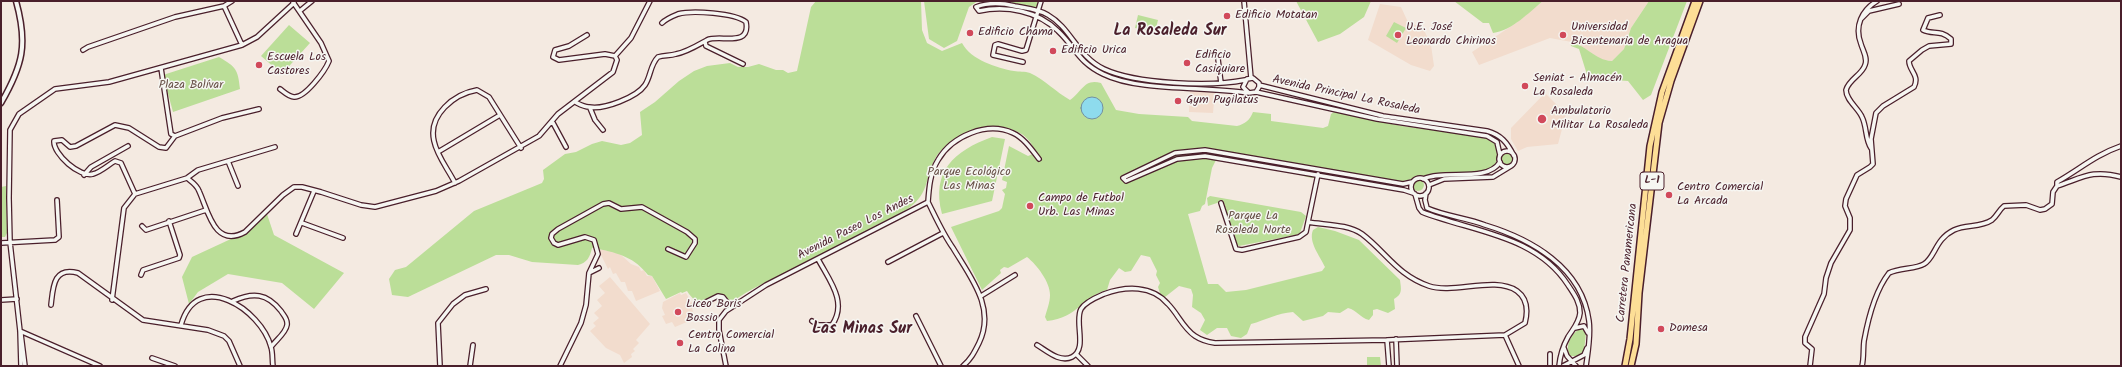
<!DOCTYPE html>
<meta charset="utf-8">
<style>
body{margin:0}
#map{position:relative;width:2122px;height:367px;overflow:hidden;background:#f4eae1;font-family:Kalam,sans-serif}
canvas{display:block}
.frame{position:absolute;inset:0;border:2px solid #4a1f2b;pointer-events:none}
</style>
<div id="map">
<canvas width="2122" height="367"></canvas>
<div class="frame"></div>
</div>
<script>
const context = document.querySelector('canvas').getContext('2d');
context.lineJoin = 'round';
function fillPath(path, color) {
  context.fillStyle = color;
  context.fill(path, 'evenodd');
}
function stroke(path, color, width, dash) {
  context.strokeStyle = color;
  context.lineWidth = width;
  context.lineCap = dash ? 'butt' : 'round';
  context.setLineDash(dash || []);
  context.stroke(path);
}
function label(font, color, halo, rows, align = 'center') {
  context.font = font + ' Kalam,sans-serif';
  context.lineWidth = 3;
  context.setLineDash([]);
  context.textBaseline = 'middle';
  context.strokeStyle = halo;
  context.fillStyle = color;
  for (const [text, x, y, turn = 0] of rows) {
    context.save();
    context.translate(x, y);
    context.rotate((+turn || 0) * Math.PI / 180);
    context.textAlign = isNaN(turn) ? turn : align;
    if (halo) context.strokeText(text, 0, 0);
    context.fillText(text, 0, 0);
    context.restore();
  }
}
fillPath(new Path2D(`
 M1543 1H1649L1631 28 1624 49 1612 61 1601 60 1577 43 1550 38 1479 65 1472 52 1516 23Z
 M1380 4 1401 7 1407 20 1424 30 1431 45 1434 66 1430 71 1411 65 1368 40Z
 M1190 89 1215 91 1213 113 1189 112Z
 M1545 93 1566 114 1558 144 1527 147 1518 151 1511 139V128Z
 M598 249 619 253 631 264 639 267 641 271 644 270 647 276H652L660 291 636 301 632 291H628L625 282H621L616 273 613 274 610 267 608 269Z
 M610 277 650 324 636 340 639 343 633 349 635 351 631 354 632 357 624 363 620 355 606 348 590 331 596 326 593 323 599 318 594 313 602 306 597 300 605 293 599 286Z
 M680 293 681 295 686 293 695 308 692 309 696 318 675 327 672 322 666 324 662 316 665 315 662 308 663 302Z`), '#f2dccd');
fillPath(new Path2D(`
 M816 1H921L922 30 927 43 942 51 962 43C971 60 997 68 1014 71 1019 72 1025 71 1030 73 1045 80 1056 92 1070 100 1082 92 1084 78 1101 83L1116 110 1139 114 1188 117 1192 121 1237 126C1245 124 1250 120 1253 112L1271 114V121L1323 128 1328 126 1331 114 1334 112 1402 126 1483 137C1499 143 1500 150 1495 166L1488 170 1464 174 1418 178 1388 184 1322 174 1315 178H1311L1285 171 1216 160 1212 168 1205 204 1202 206 1200 211 1188 214 1208 284H1218L1226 292 1246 290 1322 271 1325 267C1320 256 1308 242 1313 230L1318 227 1335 231 1359 240 1400 280C1401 289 1403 294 1394 299L1395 309 1388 313 1377 309 1373 310V315L1369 320C1360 318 1357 310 1348 308L1340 313 1328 312 1323 316 1303 321 1293 312C1277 313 1266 320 1251 324L1247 334 1241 338 1231 336 1227 328H1217L1207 335 1200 330 1205 320 1201 313 1192 307 1193 295 1191 289 1179 286 1165 297 1161 296 1158 287 1160 283 1156 275 1157 271 1150 257 1141 255 1131 271 1125 272 1119 268 1110 280 1107 290C1083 296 1078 318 1047 321L1045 317C1047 310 1050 302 1050 295 1050 282 1037 265 1027 257L1008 268 1004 267 1000 270 1001 273 982 290 951 227 999 211 1002 208 1005 194 1002 190 1006 188 1007 182 1002 180 1009 146 1028 156 1035 153C1029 126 993 122 970 131 959 136 940 148 935 159 924 180 930 192 909 208 898 216 884 221 871 228 846 242 820 256 794 269 773 279 751 288 732 302 714 285 704 318 687 291L682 293 681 292 666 299 652 276 648 275C635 258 619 253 598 249L597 247 592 248C590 257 587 263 578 265L532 262 509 255H496L408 297 392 295 389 279 395 270 406 267 474 211 542 183 544 179 543 170 565 154 576 152 592 144 602 141 621 145 630 143 642 135 640 112 655 102 679 81 694 71 707 66 730 63 738 67H748L759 64 776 70H783L788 73 797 71 811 7Z
 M924 1H978L969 7 957 41 944 48 929 39Z
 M1012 1H1038L1036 11 1012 5Z
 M1296 1H1371L1364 17 1340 34 1318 42Z
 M1454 1H1543C1528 13 1513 30 1493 33L1489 23H1483Z
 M1649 1H1687L1651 95 1643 100 1628 81 1588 78 1579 49 1571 46 1570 42C1587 45 1594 60 1612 61L1624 49 1631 28Z
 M1138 15 1158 20 1155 32 1135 28Z
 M1394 22 1406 28 1397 43 1386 36Z
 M289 25 310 43 282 74 261 56Z
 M219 57C236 67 238 69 240 89L173 112 163 75Z
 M992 137 1005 139 992 201 942 214C931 171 954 151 992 137Z
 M1501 159a6 6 0 1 1 12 0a6 6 0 1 1-12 0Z
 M1412 185a6 6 0 1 1 12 0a6 6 0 1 1-12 0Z
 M6 186 7 233 5 237H1V187Z
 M1210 196 1301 212 1306 216 1300 233 1296 235 1239 246 1236 244 1224 204 1220 202 1208 206 1207 198Z
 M267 214 274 235 344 273 314 309 282 283 228 274 198 292 189 304 182 277 192 257 233 238Z
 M1582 328 1586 333 1584 351 1577 356H1570C1564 347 1572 331 1582 328Z
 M1367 357H1380L1381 366H1367Z`), '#bbde98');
const water = new Path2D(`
 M1081 108a11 11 0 1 1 22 0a11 11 0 1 1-22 0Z`);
fillPath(water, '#8edbed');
stroke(water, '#73909f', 1);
const minor = new Path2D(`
 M1244 1 1251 78
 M224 6 242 45
 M301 10 312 1
 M1861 19 1869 11 1899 4
 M587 35 569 46 555 50 553 57 559 60 605 54 615 56
 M705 42 706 46 743 64
 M83 50 88 47 175 17 224 6 232 1
 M1218 59 1221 83
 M1023 62 993 55 995 45 998 44 1022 51 1026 50 1041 1
 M161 68 171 134 175 136
 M1245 80C1211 87 1136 84 1104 69 1077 56 1071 28 1048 15 1039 9 1025 8 1015 6 1002 3 989 2 976 7L979 11C1006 5 1038 11 1058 31 1076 48 1078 62 1103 74 1139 92 1206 86 1247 93
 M1259 85 1383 116 1487 131C1501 135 1507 142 1514 156
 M280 89C284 92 289 97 294 97 305 98 325 71 329 61L321 43 293 2
 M1256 92 1259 87V83L1253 78 1247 79 1243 87 1249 93 1256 92 1377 119 1487 136 1497 142 1500 155
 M575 102C579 104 584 107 589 107 604 110 637 97 645 85 651 76 650 65 658 57 664 55 670 56 676 54 687 52 698 45 707 40 719 34 751 48 746 22 735 13 692 10 678 14 673 16 666 19 662 23
 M590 108 595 120 603 130
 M552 121 566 147
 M175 136 222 118 259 109
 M1871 148C1865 139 1867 127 1862 117 1858 108 1846 100 1846 90 1849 79 1862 75 1865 65 1868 58 1863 51 1861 44 1854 26 1862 10 1877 1
 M1499 159a8 8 0 1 1 16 0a8 8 0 1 1-16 0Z
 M438 152 500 115
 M228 161 238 186
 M84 175 91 167 128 146
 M187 178C192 182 197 185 199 191 208 210 214 249 245 232L283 195 294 187H302L321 192 361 205 375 207 436 191 459 181 539 136 558 114 613 72 617 60 615 56 631 38 650 1
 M1411 187a9 9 0 1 1 18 0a9 9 0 1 1-18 0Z
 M1423 179C1444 169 1487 183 1500 162
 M1412 182 1403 184 1205 150 1175 153 1123 178 1126 181 1177 159 1205 156 1404 190 1413 193
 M455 183C448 169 437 156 434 141 428 115 454 94 477 90L489 97 521 148
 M2057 186V182C2080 169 2095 155 2121 146
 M1429 188V185L1444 179 1493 177 1511 166
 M1426 193 1425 200 1427 208C1445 216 1467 218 1485 225 1531 239 1582 267 1589 321 1591 336 1588 351 1586 366
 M135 194 121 163 115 161C108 165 101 172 93 174 80 178 53 154 54 141L62 140 70 147 76 146 115 125 129 128 159 147 166 148 175 136
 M1415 194 1419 208 1422 212C1473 232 1536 235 1568 285 1574 294 1580 302 1580 313 1579 323 1573 329 1568 337 1563 346 1560 356 1559 366
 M928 202C929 188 930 173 938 160 952 136 987 121 1013 133 1024 138 1032 150 1039 159
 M1221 203 1236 249 1242 250 1299 237 1306 232 1307 227 1318 174
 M302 223 343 238
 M142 226 146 230 206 210
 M296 234 314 191
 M1 243 55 240 59 237 57 200
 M888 262 943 233
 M589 273 598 254 594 240 585 237 558 245 554 243 551 238 552 234 558 229 603 204 609 203 621 209 642 207 687 232 695 239V243L686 257 668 249
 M141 275 143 270 179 258 180 255 169 221
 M981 296 1015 275
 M1 300 17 299
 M112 300 124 208 135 194 187 178 198 170 275 147
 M233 301C253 292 267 293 281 311 284 316 288 319 287 325 286 333 276 340 271 347
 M706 302 718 296 723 297 731 307
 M51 305C53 288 53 266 78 273L143 320 208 330 224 336 229 341 240 366
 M916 316 941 366
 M812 321 818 325H832C848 302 829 280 818 259
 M181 325C197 268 261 309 271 347 273 353 272 360 273 366
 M1575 328 1584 326 1588 333
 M20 331 100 366
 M21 334 25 366
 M1505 335 1519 366
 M1396 339 1397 366
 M1387 340 1389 366
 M1037 345C1047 351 1060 363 1072 357 1088 349 1074 322 1081 309 1085 302 1097 297 1104 294 1126 286 1152 285 1168 304 1178 314 1183 328 1195 336 1201 340 1208 342 1215 343L1387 340 1505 335 1525 323C1528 311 1528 299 1517 291 1495 276 1454 294 1429 286 1397 275 1386 252 1362 234 1348 224 1325 225 1308 222
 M1564 348 1567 356 1576 366
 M1076 354 1088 366
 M152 358 175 366
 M21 366 20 331 10 242 9 198 10 130 19 114 55 89 109 82 242 45 257 37 294 3
 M440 366 438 323 453 304 465 295 486 289
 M470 366 473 345
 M560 366 581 323 586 305 589 273 599 268
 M726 366 719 330V320L726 311 766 285 928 202C936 218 943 234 953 248 971 278 996 308 979 343 974 353 971 359 963 366
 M1550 366V354
 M1563 366 1584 355 1587 348
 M1810 366 1812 349 1805 343V337L1824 294 1826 278 1831 263 1850 230V218L1845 206 1846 199 1857 175 1870 167 1873 164 1871 139 1876 113 1883 106 1914 87C1920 75 1909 71 1909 61L1922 50 1929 46 1951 44V39C1940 29 1933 35 1923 30L1928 18 1940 15
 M1862 366C1864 358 1863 349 1864 341 1868 319 1875 291 1889 273 1899 268 1916 269 1924 264 1935 258 1935 239 1954 230 1966 224 1980 228 1992 220 1997 216 1999 210 2004 206L2026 205 2040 210 2045 209 2052 204 2053 192 2057 186C2082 178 2092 169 2121 177`);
const tertiary = new Path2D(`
 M1 103C23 65 28 44 16 1`);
const primary = new Path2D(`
 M1625 366 1630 339 1650 146 1662 92 1695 1
 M1631 366 1636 344 1639 293 1659 123 1671 81 1700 1`);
stroke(minor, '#4a1f2b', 6);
stroke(tertiary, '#4a1f2b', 7);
stroke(primary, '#4a1f2b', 8);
stroke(minor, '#f6f6f2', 3.5);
stroke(tertiary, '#f6f6f2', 4);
stroke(primary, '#fdde96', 5);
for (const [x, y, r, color] of [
 [1227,16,4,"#d1495b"],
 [970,33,4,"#d1495b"],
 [1398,35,4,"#d1495b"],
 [1563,35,4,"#d1495b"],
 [1053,51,4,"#d1495b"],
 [1187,63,4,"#d1495b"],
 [259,65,4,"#d1495b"],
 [1525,86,4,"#d1495b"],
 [1178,101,4,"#d1495b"],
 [1542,119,5,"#d1495b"],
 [1669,195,4,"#d1495b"],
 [1030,206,4,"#d1495b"],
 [678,312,4,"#d1495b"],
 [1661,329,4,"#d1495b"],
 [680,343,4,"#d1495b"]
]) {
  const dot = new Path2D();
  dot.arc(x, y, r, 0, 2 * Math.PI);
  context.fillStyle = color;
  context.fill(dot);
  stroke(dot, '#f6f6f2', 1.5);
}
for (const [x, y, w] of [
 [1652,181,24]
]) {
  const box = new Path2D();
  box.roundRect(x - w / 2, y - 9, w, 18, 3);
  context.fillStyle = '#f6f6f2';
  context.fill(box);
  stroke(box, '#4a1f2b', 1);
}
label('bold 11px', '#4a1f2b', null, [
 ["L-1",1652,181]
]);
label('12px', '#4a1f2b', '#f6f6f2', [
 ["Edificio Motatan",1235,16],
 ["U.E. José",1406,28],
 ["Leonardo Chirinos",1406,42],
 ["Universidad",1571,28],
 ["Bicentenaria de Aragua",1571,42],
 ["Edificio Chama",978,33],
 ["Edificio Urica",1061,51],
 ["Edificio",1195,56],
 ["Casiquiare",1195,70],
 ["Escuela Los",267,58],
 ["Castores",267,72],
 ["Seniat - Almacén",1533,79],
 ["La Rosaleda",1533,93],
 ["Gym Pugilatus",1186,101],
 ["Ambulatorio",1551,112],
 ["Militar La Rosaleda",1551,126],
 ["Centro Comercial",1677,188],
 ["La Arcada",1677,202],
 ["Campo de Futbol",1038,199],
 ["Urb. Las Minas",1038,213],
 ["Liceo Boris",686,305],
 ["Bossio",686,319],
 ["Domesa",1669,329],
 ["Centro Comercial",688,336],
 ["La Colina",688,350]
], 'left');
label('12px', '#664f46', '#f6f6f2', [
 ["Plaza Bolívar",191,86],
 ["Parque Ecológico",969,173],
 ["Las Minas",969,187],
 ["Parque La",1253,217],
 ["Rosaleda Norte",1253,231]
]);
label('12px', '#4a1f2b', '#f6f6f2', [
 ["Avenida Principal La Rosaleda",1346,96,12],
 ["Avenida Paseo Los Andes",856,228,-27],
 ["Carretera Panamericana",1628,263,-84]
]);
label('bold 16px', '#4a1f2b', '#f6f6f2', [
 ["La Rosaleda Sur",1170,32],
 ["Las Minas Sur",862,330]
]);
</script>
